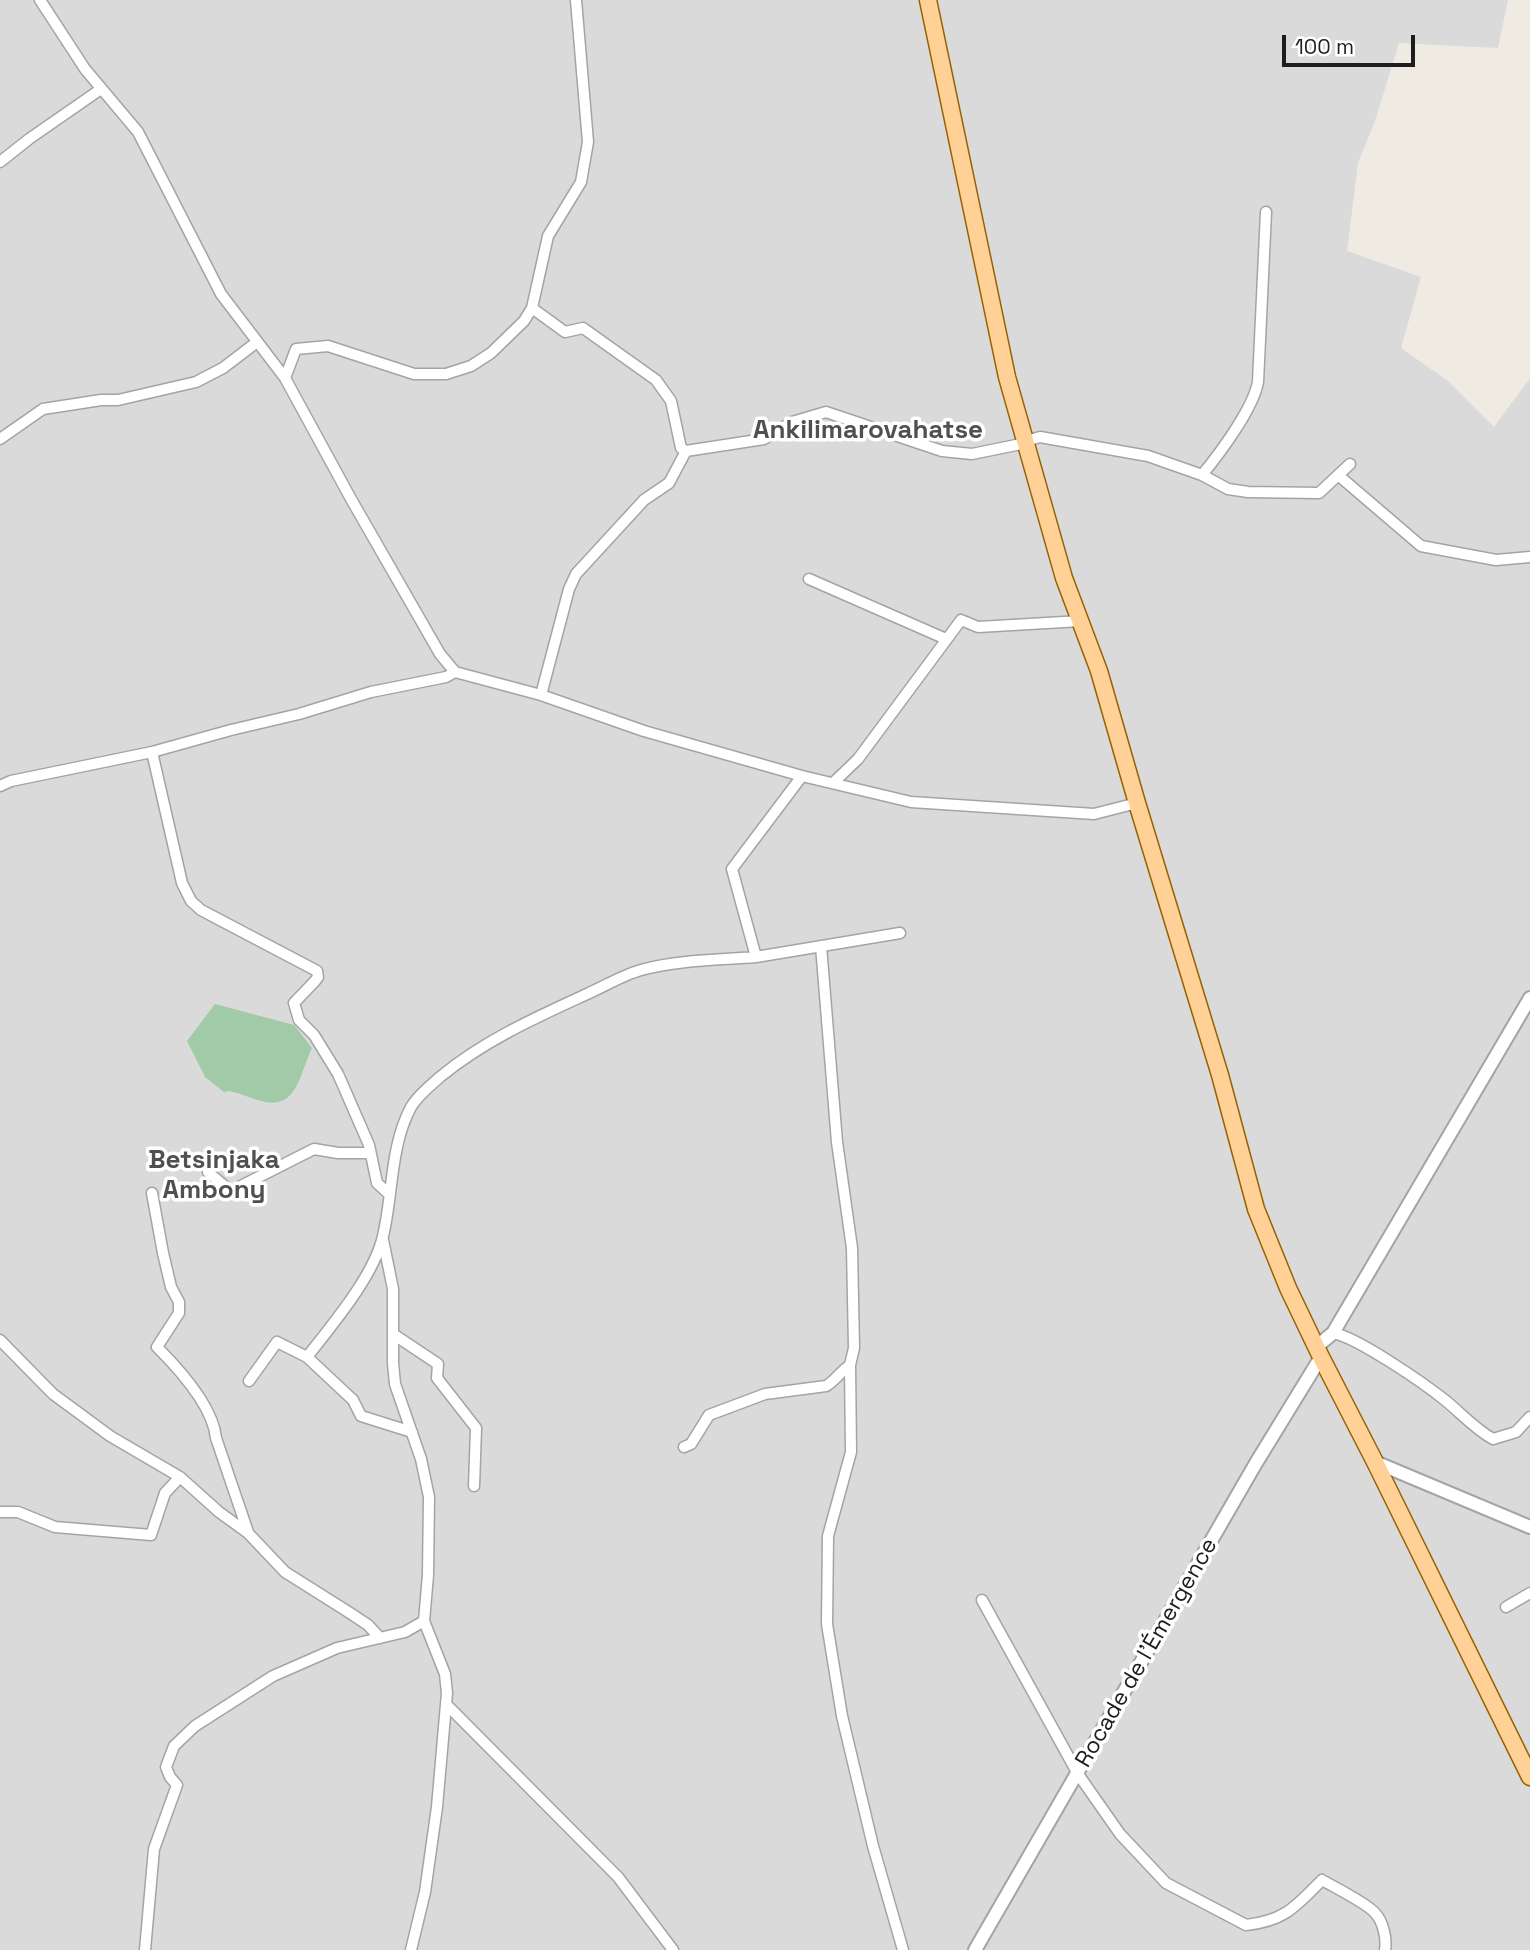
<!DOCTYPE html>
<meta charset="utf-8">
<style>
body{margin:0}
#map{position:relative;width:1530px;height:1950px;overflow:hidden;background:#efeae2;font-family:"Space Grotesk",sans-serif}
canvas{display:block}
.scale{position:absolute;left:1282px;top:35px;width:133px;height:32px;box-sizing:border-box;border:4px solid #1d1d1d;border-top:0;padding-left:9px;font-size:21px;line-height:24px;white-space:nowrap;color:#1d1d1d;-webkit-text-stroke:5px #fff;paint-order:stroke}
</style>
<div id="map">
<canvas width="1530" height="1950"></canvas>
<div class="scale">100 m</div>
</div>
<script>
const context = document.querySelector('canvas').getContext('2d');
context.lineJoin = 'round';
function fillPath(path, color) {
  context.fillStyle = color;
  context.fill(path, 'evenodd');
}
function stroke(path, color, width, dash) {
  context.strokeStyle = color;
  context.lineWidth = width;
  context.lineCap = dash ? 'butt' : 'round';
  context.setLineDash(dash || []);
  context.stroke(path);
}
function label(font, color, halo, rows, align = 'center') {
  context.font = font + ' "Space Grotesk",sans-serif';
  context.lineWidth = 7;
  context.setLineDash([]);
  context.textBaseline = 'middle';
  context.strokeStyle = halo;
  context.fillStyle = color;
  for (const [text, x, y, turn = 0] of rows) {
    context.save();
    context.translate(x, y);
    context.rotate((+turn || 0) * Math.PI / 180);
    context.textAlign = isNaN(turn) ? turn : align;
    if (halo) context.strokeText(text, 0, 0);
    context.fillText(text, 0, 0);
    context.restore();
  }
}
fillPath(new Path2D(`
 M0 0H1508L1498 48 1399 43 1375 121 1358 163 1347 251 1421 277 1401 348 1448 381 1494 427 1530 378V1950H0Z`), '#dbdada');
fillPath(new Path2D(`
 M215 1004 294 1025 312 1048C299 1075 297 1111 261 1101 250 1098 240 1093 229 1091L224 1092 205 1077 187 1041Z`), '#a1caa7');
const minor = new Path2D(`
 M40 0 85 69 138 132 221 294 285 378 351 499 440 654 455 672
 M0 162 29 139 101 89
 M532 308 565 332 583 328 656 380 671 401 681 448 686 451 669 483 644 500 576 574 569 589 541 695
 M285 378 296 349 328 346 414 374H446L471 366 491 353 524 321 532 308 548 236 581 182 588 142 576 0
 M0 439 43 409 101 400H118L196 382 223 368 257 342
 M1026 441 1040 437 1148 456 1202 475 1228 489 1248 492 1319 493 1350 464
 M686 451 764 439 792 422 826 412 942 451 972 454 1026 443
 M1202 475C1220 453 1253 409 1258 382L1266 212
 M1338 475 1421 546 1496 560 1530 557
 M809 579 946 639
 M152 752 182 883 191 901 201 910 317 971 318 977 315 981 294 1003 299 1020 314 1035 338 1074 369 1145 377 1183 389 1194
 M833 783 858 759 961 620 978 627 1081 621
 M0 786 11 781 152 752 231 730 299 714 371 692 446 677 455 672 541 695 644 731 802 776 911 802 1094 814 1137 803
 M821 946 837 1142 852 1248 854 1348 850 1365 851 1452 828 1536 827 1624 842 1716 873 1846 903 1950
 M756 957 900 933
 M208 1172 228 1189 233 1190 314 1149 338 1153H369
 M152 1193 163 1253 171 1287 179 1302V1313L157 1347C179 1369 213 1406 216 1438L248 1532
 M383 1240 393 1289V1363L395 1384 421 1459 429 1497 428 1575 424 1621 445 1674 447 1693 437 1807 425 1892 411 1950
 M1333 1333C1357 1337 1425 1384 1446 1401 1462 1414 1475 1429 1493 1439L1516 1432 1530 1417
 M393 1334 438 1364 437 1378 476 1428 474 1486
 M0 1340 53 1394 110 1436 180 1477 219 1512 248 1533 285 1572 350 1613 368 1625 380 1638
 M307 1357 353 1400 361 1416 412 1432
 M249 1381 277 1342 307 1357C332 1325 374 1276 383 1236 393 1195 390 1146 411 1107 418 1095 430 1086 440 1077 485 1040 535 1018 587 994 605 986 623 975 641 970 677 960 719 960 756 957L732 869 802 776
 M684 1447 691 1444 709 1415 765 1394 826 1386C835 1381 840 1372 850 1365
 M0 1512H18L55 1527 151 1535 165 1493 180 1477
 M982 1600 1078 1774 1120 1834 1166 1883 1246 1925C1285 1921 1296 1906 1322 1880 1334 1887 1368 1904 1375 1913 1383 1921 1387 1939 1385 1950
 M1506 1607 1530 1593
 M447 1705 618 1877 673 1950
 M145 1950 154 1849 177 1785 170 1777 166 1767 174 1746 195 1726 273 1676 337 1648 405 1632 424 1621`);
const tertiary = new Path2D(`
 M1316 1347 1333 1333 1530 998
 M1375 1462 1530 1527
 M975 1950 1256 1463 1321 1357`);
const primary = new Path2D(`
 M928 0 1007 377 1064 578 1099 671 1137 803 1220 1075 1256 1209 1288 1288 1321 1357 1375 1462 1530 1777`);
stroke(minor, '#a4a4a4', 13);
stroke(tertiary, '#a4a4a4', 16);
stroke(primary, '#966200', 19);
stroke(minor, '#fff', 10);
stroke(tertiary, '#fff', 12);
stroke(primary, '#ffd197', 16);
label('23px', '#1d1d1d', '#fff', [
 ["Rocade de l'Émergence",1147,1653,-60]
]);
label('bold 26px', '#505050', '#fff', [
 ["Ankilimarovahatse",868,431],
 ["Betsinjaka",214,1161],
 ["Ambony",214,1191]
]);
</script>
